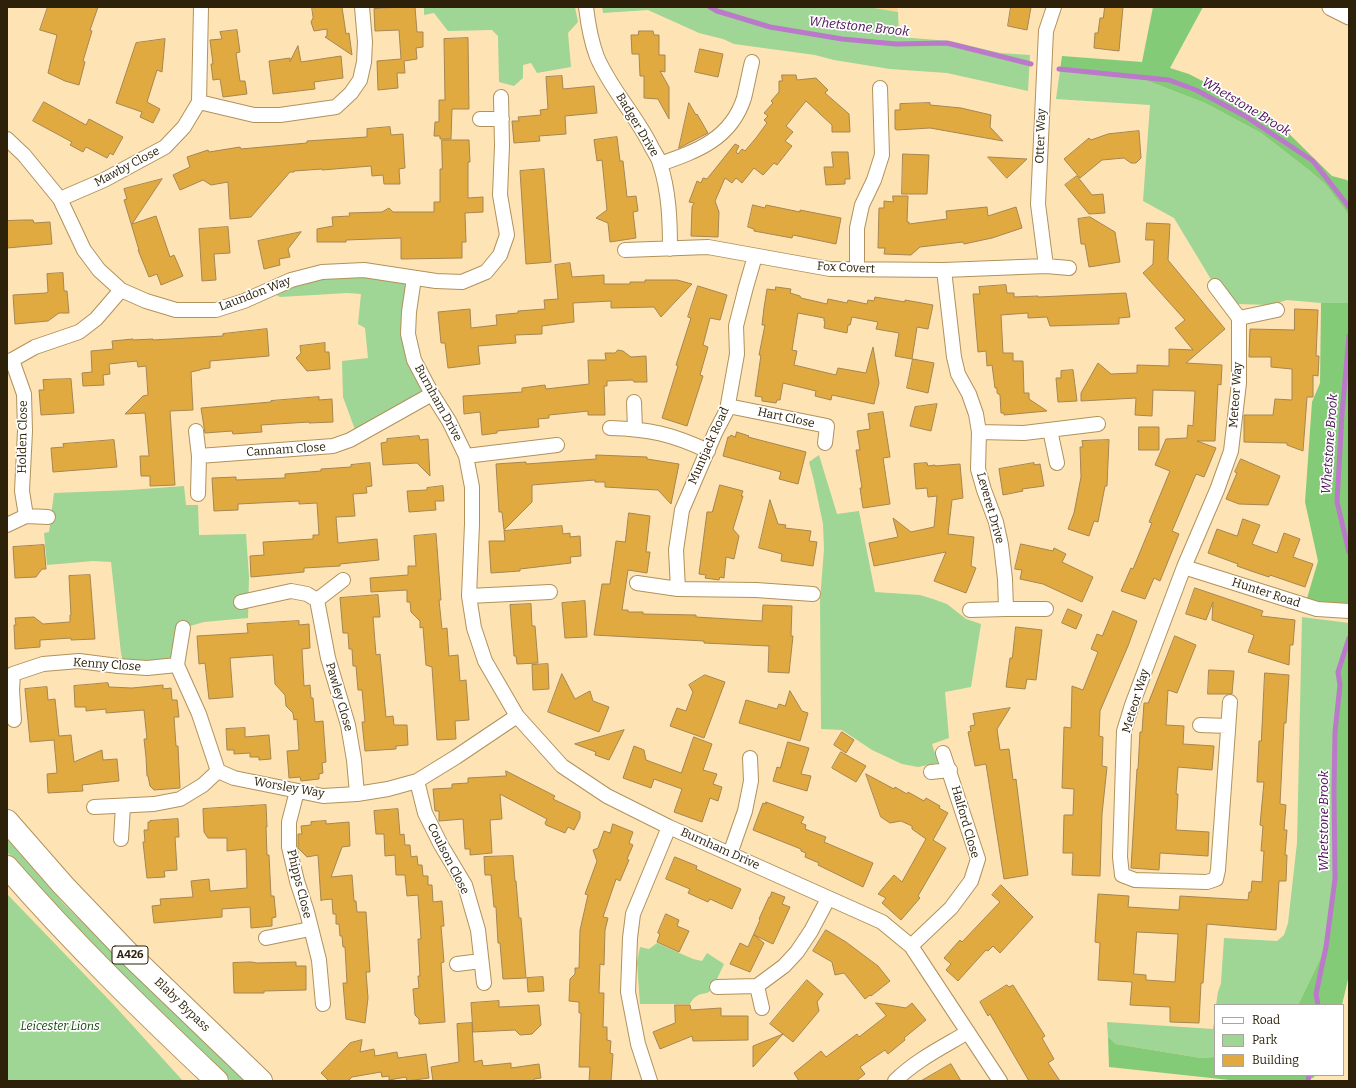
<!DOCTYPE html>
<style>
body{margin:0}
#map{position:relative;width:1356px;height:1088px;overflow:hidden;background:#fee3b5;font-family:Bitter,serif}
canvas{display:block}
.frame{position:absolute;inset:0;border:8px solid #2d2109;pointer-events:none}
.legend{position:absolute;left:1214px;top:1004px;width:130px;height:72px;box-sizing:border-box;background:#fff;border:1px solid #aba69d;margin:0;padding:5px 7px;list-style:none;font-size:12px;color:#2d2109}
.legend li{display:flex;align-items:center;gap:8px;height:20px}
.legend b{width:20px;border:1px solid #aba69d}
</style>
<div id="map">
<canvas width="1356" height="1088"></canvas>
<div class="frame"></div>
<ul class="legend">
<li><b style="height:5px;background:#fff"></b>Road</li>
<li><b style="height:11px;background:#9fd595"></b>Park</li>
<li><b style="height:11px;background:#e1aa41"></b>Building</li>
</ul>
</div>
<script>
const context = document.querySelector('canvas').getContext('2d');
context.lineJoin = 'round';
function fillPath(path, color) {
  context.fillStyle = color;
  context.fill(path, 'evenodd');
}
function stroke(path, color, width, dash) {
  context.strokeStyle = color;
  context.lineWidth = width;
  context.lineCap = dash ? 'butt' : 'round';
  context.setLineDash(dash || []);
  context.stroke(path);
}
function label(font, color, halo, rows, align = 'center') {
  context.font = font + ' Bitter,serif';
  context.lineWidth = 3.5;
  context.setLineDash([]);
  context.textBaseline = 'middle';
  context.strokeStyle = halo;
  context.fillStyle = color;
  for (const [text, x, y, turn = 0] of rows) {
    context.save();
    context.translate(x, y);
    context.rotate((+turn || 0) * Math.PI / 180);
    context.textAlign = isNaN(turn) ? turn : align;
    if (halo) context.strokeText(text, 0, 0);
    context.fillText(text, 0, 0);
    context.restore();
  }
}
fillPath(new Path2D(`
 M868 7H897L898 12Z`), '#fcd695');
fillPath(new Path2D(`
 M424 7H575L578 22 568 33 571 67 537 73 531 63 523 65V78L514 86 499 82 498 36 492 30 448 31 434 13 424 15Z
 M602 7H868L898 12 899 37 950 41 1000 53 1030 55 1028 91 947 73 890 69 834 60 815 55 734 44 723 39 699 33 648 10 603 13Z
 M1060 70 1140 78 1205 103 1261 133 1310 171 1326 185 1349 215V303H1321L1287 300 1271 305 1238 304 1215 286 1174 218 1143 201 1150 105 1056 99Z
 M322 272 414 278 408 334 432 394 357 435 343 397 342 361 368 358 365 328 358 324 361 294 347 293 280 297 268 290Z
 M819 455 837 514 859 511 875 592 920 595 933 599 947 604 966 619 981 624 971 687 945 692 949 738 932 744 938 763 918 767 902 764 872 750 842 730 821 729 820 600 824 549 823 524 814 481 809 462Z
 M184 486 186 505H198L199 535 246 534 249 577 248 618 204 622 183 628 177 665 124 666 121 653 111 562 93 561 47 565 44 533 49 532 54 493 130 490Z
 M1302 617 1349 623V638L1338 672 1340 685 1335 732 1334 790 1335 879 1326 947 1298 1005H1216L1218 992 1221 983 1224 938 1277 941 1284 935 1288 923 1297 843Z
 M7 839 62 902 159 999 246 1081H231C154 1007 76 934 7 852Z
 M7 894 113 1004 183 1081H7Z
 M657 943 693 959 702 961 707 953 724 964 717 979 709 984 710 991 707 993C699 994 694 996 690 1004H640L637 962 640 947 649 949Z
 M1215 1017V1057L1201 1058 1116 1044 1108 1037 1107 1022 1213 1029Z`), '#9fd595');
fillPath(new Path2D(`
 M1153 7H1203L1170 68 1189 74 1272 117 1332 176 1347 180 1349 183V215L1326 185 1310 171 1261 133 1205 103 1140 78 1060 70 1062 56 1142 62Z
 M1321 303H1349V611L1305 605 1318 561 1305 502 1312 402 1320 383Z
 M1349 638V975L1342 1005H1298L1326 947 1335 879 1334 790 1335 732 1340 685 1338 672Z
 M1108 1037 1116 1044 1201 1058 1215 1057V1075H1316L1313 1078 1306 1081H1239L1109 1067Z`), '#84cb77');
stroke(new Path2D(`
 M710 7 717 11 770 27 842 39 896 44 947 43 1031 64
 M1059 69 1169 80 1196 90 1245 116 1313 161 1349 207
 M1349 336 1342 414 1337 502 1349 552
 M1318 1005 1316 994 1326 947 1335 879 1334 790 1335 732 1340 685 1338 672 1349 638
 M1308 1081 1309 1075`), '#bb79c9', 5);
const building = new Path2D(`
 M48 7H98L90 30 92 31 83 61 85 62 79 85 65 81 48 73 57 35 40 30Z
 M312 7H342L346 34 349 33 352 55 325 37 327 36V29L314 31 311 22 313 18Z
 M402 7H415L417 32H423V47L416 48 417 59 404 61 405 73H397L398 88 378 90 377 61 401 59 399 30 375 31 374 9Z
 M1011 7H1031L1027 30 1008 26Z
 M1105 7H1123L1119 51 1094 48 1095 33H1098L1100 18H1103Z
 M237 30 240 52 236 53 240 81H245L247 94 223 97 220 79 213 80 211 64H213L210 40 222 39 220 32Z
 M639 31H653L654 35H659V55H665V72L660 71 669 87V119L658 99 644 98V76H640L639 54H632L631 35H638Z
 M468 38 469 109H452L451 139H440V136H434L435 122H439V100H445L444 39Z
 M165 39 162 72 157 70 147 102 160 109 153 123 140 117 142 112 116 103 136 43Z
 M298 46 301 62 341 56 343 78 314 82 315 89 273 94 269 61 290 58V61Z
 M700 49 723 54 718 77 695 72Z
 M782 75H796L797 80 816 78 828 90 825 93 849 114 850 132H832V125L806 101 786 126 793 132 785 141 792 146 777 165 774 163 763 175 754 168 742 183 736 178 732 183 725 178 715 201 719 212 718 237 691 236 692 207 694 203 689 202 697 181 701 183 703 178 707 179 735 144 739 146 736 152 738 154 742 149 745 151 756 138 767 123 764 120 768 116 764 113 773 103 771 101 779 92V81H782Z
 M562 76 563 89 594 86 597 113 565 116 566 134 539 136 540 141 514 143 512 121H519L518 117 541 115 540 110 548 109 546 77Z
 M44 102 86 125 89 119 123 137 113 155 110 153 107 158 86 147 83 152 70 145 72 142 33 121Z
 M689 103 696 115 697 114 708 133 679 148Z
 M930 103V105L961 108 991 115 990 127 1003 141 930 128 897 130 895 129V110H900V104Z
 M390 127 391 135 403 134 405 168 399 169 400 184H384L383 175 372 176 371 166 322 170V169L294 171V172H290L251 217 230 219 228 182 211 185 203 180 180 190 173 175 190 167 187 157 208 150 209 152 240 147 241 149 307 143V141L367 137V129Z
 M1139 131 1141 158 1136 163H1131L1124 158 1102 160 1080 178 1064 159 1089 138 1091 140 1108 134Z
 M617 137 620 161H623L627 197 636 196 638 211 633 212 636 238 610 242 608 223 596 218 607 210 602 160 597 161 594 140Z
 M442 140H469L470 162H468V198L483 197V212L465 213 466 242H462V258L401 259V238L346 240V242H317V229L333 226 332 217 350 216 349 213 382 212 389 208 393 212H434V202H440V169H442Z
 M832 152H848L850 179H845V184L826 185 824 167H833Z
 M903 154 929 155 927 194H902Z
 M988 157 1027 159 1007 178Z
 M544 169 551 262 526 264 520 171Z
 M1077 176 1092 195 1103 194 1105 213 1089 214 1065 185Z
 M162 179 132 224 156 216 170 257 174 255 183 276 161 285 157 274 149 277 138 250H139L124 200 127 199 124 189Z
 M893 196H908L907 222H909V224L947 219 946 211 987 207 988 216 1016 207 1022 228 992 238 964 244 963 242 920 247 911 255 884 254 885 248H878L879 208H884V201L893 202Z
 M753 205 765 208 766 205 800 212V210L841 218 836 244 793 235 792 238 754 231V229L748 227Z
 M1090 217 1115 232 1120 262 1089 267 1085 244H1081L1078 219Z
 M23 220H33L34 223 50 222 52 244 7 248V221Z
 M1147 223 1170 224 1168 260 1225 329 1186 363 1222 365 1221 385 1218 384 1215 441H1197L1216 448 1204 477 1196 474 1172 531 1179 534 1160 581 1154 578 1145 599 1121 591 1131 568 1133 569 1152 523 1149 522 1170 471 1155 465 1166 439 1187 438 1188 425 1193 426 1195 391 1153 390 1152 416 1135 415 1136 398 1081 401V393L1098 363 1111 374 1137 373V365L1169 366V349L1193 350 1175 328 1185 320 1143 273 1153 264 1154 240H1146Z
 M228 227 230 253 214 254 216 280 202 281 199 229Z
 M301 232 288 249 290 257 279 259 280 265 264 269 258 241Z
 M570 263 572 277 604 275V284H630V282H645V280H677L692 284 661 317 654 307 611 308V301L573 303 574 322 542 326V334L515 335 516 343 478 346 480 364 448 368 445 343H441L438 312 470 309 471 328 497 325 496 315 518 313V311L545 309 544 300 558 299 555 265Z
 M63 273 64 291H67L69 313H59L48 321 15 324 13 295 46 293 48 292 47 274Z
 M1006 285 1007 293H1014V297L1038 296V297L1126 293 1130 317 1119 318V324L1050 326 1047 317 1028 318V313L1001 315 1003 353H1013V361H1023L1024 393H1029V399L1047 411 1004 415V413H1001L1000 395 997 393V388H995L992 365 987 366 986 351 978 352 973 294H980L979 287Z
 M698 286 727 295 720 320 710 318 703 345 708 347 700 375 703 376 687 426 662 418 678 366 676 365 691 318 688 317Z
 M776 287 791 289 790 293 800 296 801 298 827 304 828 299 847 303 848 300 867 304 868 300 874 301 875 297 905 302V300L933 305 928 329 917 327 912 359 895 356 899 333 876 329 878 322 852 317 850 325H848L847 333 824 328 825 321H824V318L798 313 792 350 797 351 794 365 836 375 838 368 866 373 873 347 879 383 874 404 832 395 831 400 815 396 816 391 783 383 780 400H777L776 403 762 401V397L755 396 761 355H759L765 325H762L764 308 767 289 775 290Z
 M1295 309 1318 310 1316 356H1319L1318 376 1313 375V397H1307L1303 451 1287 445V443L1244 442V415H1273L1275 399 1292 400V369L1271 367V357H1249L1250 329 1294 330Z
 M267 329 269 356 210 361V368L202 369 200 370 191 372 193 410 170 411 175 485 150 486V476H141L140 456H149L145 413 125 414 143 396 148 395 146 366 138 367 137 361 109 364 110 374 103 375 104 385 83 386 82 373 92 372 91 351 113 349 112 341 133 339V340L153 339V340L223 336V334Z
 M325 343V352H329L330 369 307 371 296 358 301 353 300 346Z
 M618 350 623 351 631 357 646 356 647 382H634L633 380 607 381V386H604L605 415H588V411L549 415V418L538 419 539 427 497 431V433L482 435 480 412 464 414 463 396 522 392V388L545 385 546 389 589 384 588 360H606L605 353H615Z
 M913 359 934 363 928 393 907 388Z
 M1073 370 1077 401 1058 402 1056 378H1061V371Z
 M71 379 74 413 41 415 39 390H44L43 380Z
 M319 397V400L332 399 333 422 309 423V422L261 425 262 432 233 434 232 431 205 433 201 408 271 402V401Z
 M937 404 931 431 910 426 915 407Z
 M883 412 890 457 883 458 890 504 863 508 860 488H862L856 450H860L857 431 870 429 868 414Z
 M1139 427H1159V450H1139Z
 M737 432 749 436 748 437 806 452 798 484 779 479 781 472 723 456 728 437H730L731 435 735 437Z
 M419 436 420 440 428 439 430 476 417 463 383 465 381 443 387 442V439Z
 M114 440 117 467 53 472 51 448 64 447 63 444Z
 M1109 440 1107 486H1105L1098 522 1094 521 1089 536 1068 529 1074 513 1081 477 1080 447H1083L1082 441Z
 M596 455 647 457V459L679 464 671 504 658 490 605 487V482H595V480L532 485V502L504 530 502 512H499L496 464 526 462V464L596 459Z
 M1241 459 1280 476 1268 505 1239 504 1226 499 1237 473 1235 472Z
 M370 463 372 486 366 487 367 493 353 494 355 516 336 517 338 543 377 539 379 560 340 564V566L304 568V572L251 577 250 556 264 555 263 542 313 539V535H319L317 503 299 504V501L238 504V510L214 511 212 478 236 477V480L285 478V474L321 471V469L351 467V465Z
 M927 463 928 466 935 465V466L960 464 963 498 952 500 948 534 974 537 971 566 976 568 966 593 934 581 946 552 874 566 869 543 898 537 893 518 911 532 934 527 937 496 928 497 927 488 916 489 914 464Z
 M1034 463V465L1040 464 1044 486 1022 489 1023 491 1003 495 999 469Z
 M720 485 743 491 741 496H743L733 529 739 536 734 559 726 557 724 578 720 577 719 580 705 578 706 575 699 574 707 512H712Z
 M443 486 444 501H435L436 510 409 512 407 491 427 490V488Z
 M770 500 778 524 786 525 785 528 811 531 809 541 817 542 813 566 781 561 782 554 759 548Z
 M629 513 650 516 646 552H650L647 573 628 570 622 610H628V612H643V614L696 615V617L762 621 763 605 792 606 791 636H793L789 673 768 672 769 646 704 643V641L594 635 602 584H610L616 541 625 542Z
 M1243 519 1260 525 1252 544 1277 553 1284 533 1300 539 1293 557 1313 564 1305 587 1270 575 1269 577 1254 572 1237 566 1238 564 1208 553 1217 529 1237 536Z
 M562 526 563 534 570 533V537L580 536 581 556 570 557 571 563 520 569V571L491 573 489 541H505L504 531Z
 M436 534 441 600H439L442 629 447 628 449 656 458 655 460 681 466 680 469 720 455 721 456 739 437 740 432 667 426 665 423 627 420 628V621L411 612 410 602H407V590L371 592 370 578 408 575V566H416L414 536Z
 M1021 544 1053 551 1054 548 1066 554 1062 562 1093 577 1082 602 1043 584 1020 579 1022 570 1015 569Z
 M44 545 46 569H42L36 577 15 578 13 547Z
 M90 575 95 639 71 640V638L40 640V647L15 649 14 625H16L15 618 34 617 43 624 70 622V615H71L69 576Z
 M1195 588 1263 611 1261 616 1295 620 1293 645H1290L1289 665 1248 652 1254 635 1212 620 1213 602 1206 620 1186 614Z
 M378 595 380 617H373L376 655 380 654 386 717 393 716 394 725H407L408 745 396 746V749L365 751 362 722H365L362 690H358L356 666H353L352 649H349L348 633H343L340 598Z
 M585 601 587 637 565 638 562 603Z
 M531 604 532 626H535L538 663 517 664 516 656H514L510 605Z
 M1068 609 1082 615 1076 629 1062 623Z
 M1113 611 1137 621 1128 646 1100 711 1099 736 1103 737 1102 766 1107 767 1102 814 1100 876 1072 875 1073 853H1063L1064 815H1073L1074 789 1062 788 1064 727 1071 728 1072 686 1083 690 1098 652 1091 649 1097 634 1102 636Z
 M299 621V625L309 624 310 648 302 649 304 686 310 685 311 698H313L315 722 323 721 326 762 322 763 323 773 319 774V779L301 781 300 777 289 778 287 751 299 750 297 719 294 720 293 713 286 706 285 695 275 684 273 655 230 658 233 697 209 699 205 663 199 664 197 636 248 633 247 624Z
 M1016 627 1042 630 1036 680 1027 679 1025 689 1006 687 1010 658H1012Z
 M1175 636 1196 645 1177 693 1168 690 1166 725 1184 726 1183 744 1214 746 1212 770 1178 767 1176 794H1178L1176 830 1209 832 1208 856 1160 853 1159 870 1131 868 1137 769H1138L1140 732H1142L1144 703H1148Z
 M548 664 549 689 533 690 532 665Z
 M1209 670 1234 671 1232 694H1208Z
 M1265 673 1289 675 1286 723H1284L1280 804 1286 805 1284 830H1287L1285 855H1287L1286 881H1279L1276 930 1207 924 1203 983H1201L1199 1023 1170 1022V1007L1130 1005 1132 982 1098 980 1100 943 1095 942 1098 894 1129 896 1128 907 1179 910 1180 896 1248 900 1249 892H1251L1252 881 1262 882 1264 851H1261L1263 826 1260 825 1264 782H1257L1259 741H1261ZM1137 932 1178 934 1175 982 1146 980V975L1134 974Z
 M562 674 575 699 590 691 593 701 609 707 599 732 548 712Z
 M705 675 725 682 704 738 670 726 677 708 686 711 693 692 689 685Z
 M108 683 109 687 132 688 163 685V689L171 688 172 700H177L179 717H174L176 746H178L180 788 154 790 150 786 148 776H147L146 757 144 739H147L144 710 106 713V709L86 711V707H75L74 686Z
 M47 687 48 700 55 699 59 736 71 735 74 762 102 750 103 760 117 759 119 781 82 785 83 791 48 793 47 774 57 773 54 740 30 742 25 689Z
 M790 691 802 711 808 713 800 741 739 723 746 700 777 709 779 704 785 706Z
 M1010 708 997 729 1000 750 1009 749 1013 780 1016 779 1028 875 1004 879 986 764 975 766 968 732 971 731 970 726 975 725 973 714Z
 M245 728V737L269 735 271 759 259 760V757H250V753L234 754V750H227L226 729Z
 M624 730 609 760 595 755 596 752 575 744Z
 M842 732 854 740 846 753 834 745Z
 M694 737 712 744 703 770 717 774 713 784 722 787 718 801 710 798 702 822 674 812 682 789 654 779 651 788 623 778 634 746 644 750 646 760 681 773Z
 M788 742 809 748 801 774 811 776 807 791 773 781 777 767 780 768Z
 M841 752 866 766 856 782 832 768Z
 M506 771 555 796 553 799 580 812V818L574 830 568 827 565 833 546 825 545 823 547 819 500 794 502 819 490 820 492 853 470 855V849H465L463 819 439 821V811H435L433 789 452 788V784L468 783V778L506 776Z
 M866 774 894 789 895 787 907 794 908 792 924 801 926 798 940 806 939 808 948 813 933 840 946 848 918 896 920 898 901 920 882 903 886 898 878 894 894 875 902 882 926 839 912 829V826L901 821 890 823 881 817Z
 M766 802 804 817 801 823 806 825 805 829 826 837 824 842 873 863 863 887 818 865 819 863 805 857 806 853 801 851V849L753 830 763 803 766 804Z
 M266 805 267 827H266L267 855H269L271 896H274L276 917 272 918V926L251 928 250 907 222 909V917L154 923 152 906 161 905 160 899 193 897 191 881 209 879 210 891 247 888 246 849 227 851V838H208L204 832 203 809Z
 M398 809 400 835 404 834 405 845H410L411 857 417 856 418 865H422L423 876H428V885H432L433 902 442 901 444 926H441L444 962 441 963 445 1022 419 1024V1019L415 1015 413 989 419 988 418 976H420L418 939H421L418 895 407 896 405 875H396L395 855 385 856 384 834H376L374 811Z
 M178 819 179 837H175L177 870 164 871 165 877 147 878 143 842H145L144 830H148V822H150V821Z
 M326 821V824L349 822 350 846 342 847 331 877 352 875 354 901H356L357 912H366L370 972H366L368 998 365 1023 346 1019 343 983H347L345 947H343L342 936H340L339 924H336V914H333L332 899 322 900 321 901 318 855 307 857 298 848V834H302L301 826 311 825V822Z
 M613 824 633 832 629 843 633 845 627 859 629 860 620 881 616 879 603 917 608 918 605 930 604 965 600 964 599 993H604L603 1027H607V1040L611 1041 610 1053 613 1054 611 1081H589L590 1067H579L581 1013H579V1002L569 1001 570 979 575 974V968H579L580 930 588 895 585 894 597 861 593 850 598 848 604 831 610 833Z
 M513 856 515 881H516L519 918H521L526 978 503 979 500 943H498L496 907H494L491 875H485L484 857Z
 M675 857 697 866 696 869 741 889 732 909 710 899 708 902 688 893 690 889 666 879Z
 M1001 885 1033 917 1000 953 993 946 988 951 986 950 958 981 946 970 951 964 944 958 960 940 962 942 1000 902 992 895Z
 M772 892 785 897 782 904 790 907 773 944 754 935 764 943 750 972 730 964 740 943 748 947 760 920 759 919 769 897H770Z
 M666 914 679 920 677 926 689 931 679 952 657 942 660 934 658 933Z
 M826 930 846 942 878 966 890 981 871 996 870 995 865 999 844 973 835 975 832 962 813 951Z
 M251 962 257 963 296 962V966H306V990L264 991V993H234L233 963Z
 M543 977 544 991 528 992 527 978Z
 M807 980 823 994 817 1002 819 1011 793 1042 783 1034 753 1067V1046L783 1034 770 1024Z
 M1007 985 1009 987 1013 985 1045 1036 1042 1038 1054 1059 1048 1063 1060 1081H1029L990 1014 988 1016 980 1002Z
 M499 1001V1007L539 1005 541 1025 532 1034 520 1035 515 1030 473 1032 471 1003Z
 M876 1003 906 1008 912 1003 926 1020 904 1038 905 1040 888 1054 885 1050 860 1067 865 1074 856 1081H799L794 1073 821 1051 826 1057 857 1034 859 1037 886 1016Z
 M675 1005H690L691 1010 721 1008V1016H748V1040L693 1041 692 1036 660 1049 653 1032 675 1023Z
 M472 1023 474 1062 482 1060 483 1066 511 1063V1068L539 1064 541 1078 534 1079V1081H433L431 1067 459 1062 457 1024Z
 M362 1040 360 1052 374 1049 375 1056 397 1052 398 1058 426 1054 429 1078 407 1081 406 1077 389 1080V1076L382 1077 381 1072 352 1077 348 1081H329L321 1073 350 1043Z
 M951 1064 961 1081H921Z`);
fillPath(building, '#e1aa41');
stroke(building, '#a68650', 1);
const minor = new Path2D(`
 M586 7C588 24 591 41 597 57 611 90 637 116 652 148 655 153 659 159 660 164 669 191 670 221 670 249
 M199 102 254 115H280L336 107 351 93 360 80 364 62 365 42 362 7
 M480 119H502
 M7 139 24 155 60 199 84 250 99 270 121 290 146 301 176 310H216L244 301 291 280 322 272 364 270 436 281 462 282 486 272 500 255 507 235 500 195 502 146 501 97
 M660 164C697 151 731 139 744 98 747 86 749 74 752 62
 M60 199 104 180 165 147 184 127 199 102 201 7
 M625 250 708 247 830 269 944 270 1046 266 1069 268
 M755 256 746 287 736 326 737 354 727 410 715 433 682 510 676 550 678 589 756 590 813 594
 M1046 266 1038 204 1046 31 1054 7
 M857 269V228L862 205 874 180 882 155 880 88
 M944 270 954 357 958 374 969 394 976 414 979 432 978 469 984 490 996 522 1001 545 1005 579 1006 609 970 610
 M414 278 409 312 408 334 414 360 432 394 449 421 466 456 472 487V524L469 596 474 628 485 661 517 716 562 766 607 796 669 827 730 854 882 922 911 946 1000 1081
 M1215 286 1239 318V383L1231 451 1217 490 1184 567 1132 705 1124 731 1120 857 1122 875 1135 880 1207 882 1216 879 1218 870 1230 702
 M1239 318 1277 310
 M7 361 12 360 35 347 79 332 96 319 121 290
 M634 402 635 429
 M728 406 827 426 825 443
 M610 428C649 429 672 434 708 451
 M1050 430 1057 463
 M196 431 199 456
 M979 432 1024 433 1098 424
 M466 456 557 445
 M198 494 199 456 333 446 350 440 432 394
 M26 516 48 517
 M7 525 26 516 22 491 25 431 24 394 12 360
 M1184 567 1317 609 1349 611
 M637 583 678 589
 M469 596 550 592
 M317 600 343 580
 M241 602 291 591 307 594 317 600 328 658 348 725 354 760 357 794
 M1006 609H1046
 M183 628 177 665 199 714 218 771 234 778 323 796 357 794 388 789 417 781 456 757 517 716
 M14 720 12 690 13 674 43 664 79 661 118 666 147 668 177 665
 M1200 725 1228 726
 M931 772 950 770
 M417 781 425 813 441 845 465 885 478 930 484 983
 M297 791 289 822V847L297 881 307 912 319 960 323 1004
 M94 807 154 804 180 799 203 785 218 771
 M121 839 123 806
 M730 854 745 811 751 781 750 758
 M266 938 310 929
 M911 946 951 908 971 881 978 859 943 753
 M457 964 481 961
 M757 986 762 1008
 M717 987 757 986 784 966 797 952 811 931 828 899
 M650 1081 638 1044 628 992 630 938 633 914 669 827
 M895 1081C916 1060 943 1047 968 1032`);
const tertiary = new Path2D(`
 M1331 7 1349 16`);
const primary = new Path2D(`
 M7 821 63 885 129 954 261 1081
 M7 867C73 943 144 1012 217 1081`);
stroke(minor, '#b2925b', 16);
stroke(tertiary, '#b2925b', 19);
stroke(primary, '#b2925b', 24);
stroke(minor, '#fff', 14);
stroke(tertiary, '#fff', 17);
stroke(primary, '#fff', 22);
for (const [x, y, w] of [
 [130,955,36]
]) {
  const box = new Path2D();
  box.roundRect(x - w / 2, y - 9, w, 18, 3);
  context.fillStyle = '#fff';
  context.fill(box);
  stroke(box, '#2d2109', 1);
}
label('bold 11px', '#2d2109', null, [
 ["A426",130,955]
]);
label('12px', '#2d2109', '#fff', [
 ["Badger Drive",637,125,59],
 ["Otter Way",1041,136,-88],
 ["Mawby Close",127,167,-28],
 ["Fox Covert",846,268,3],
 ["Laundon Way",255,294,-21],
 ["Meteor Way",1236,395,-86],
 ["Burnham Drive",438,403,61],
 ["Hart Close",786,418,12],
 ["Holden Close",23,437,-89],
 ["Muntjack Road",709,446,-66],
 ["Cannam Close",286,450,-4],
 ["Leveret Drive",990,508,74],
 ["Hunter Road",1266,593,18],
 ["Kenny Close",107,665,4],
 ["Pawley Close",339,697,74],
 ["Meteor Way",1136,701,-73],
 ["Worsley Way",289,788,10],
 ["Halford Close",965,822,74],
 ["Burnham Drive",720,849,24],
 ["Coulson Close",448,859,63],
 ["Phipps Close",299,884,76],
 ["Blaby Bypass",182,1005,44]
]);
label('italic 12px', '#0c3c02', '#fff', [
 ["Leicester Lions",60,1027]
]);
label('italic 13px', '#490955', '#fff', [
 ["Whetstone Brook",859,27,6],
 ["Whetstone Brook",1246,107,31],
 ["Whetstone Brook",1330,444,-86],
 ["Whetstone Brook",1324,821,-90]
]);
</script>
